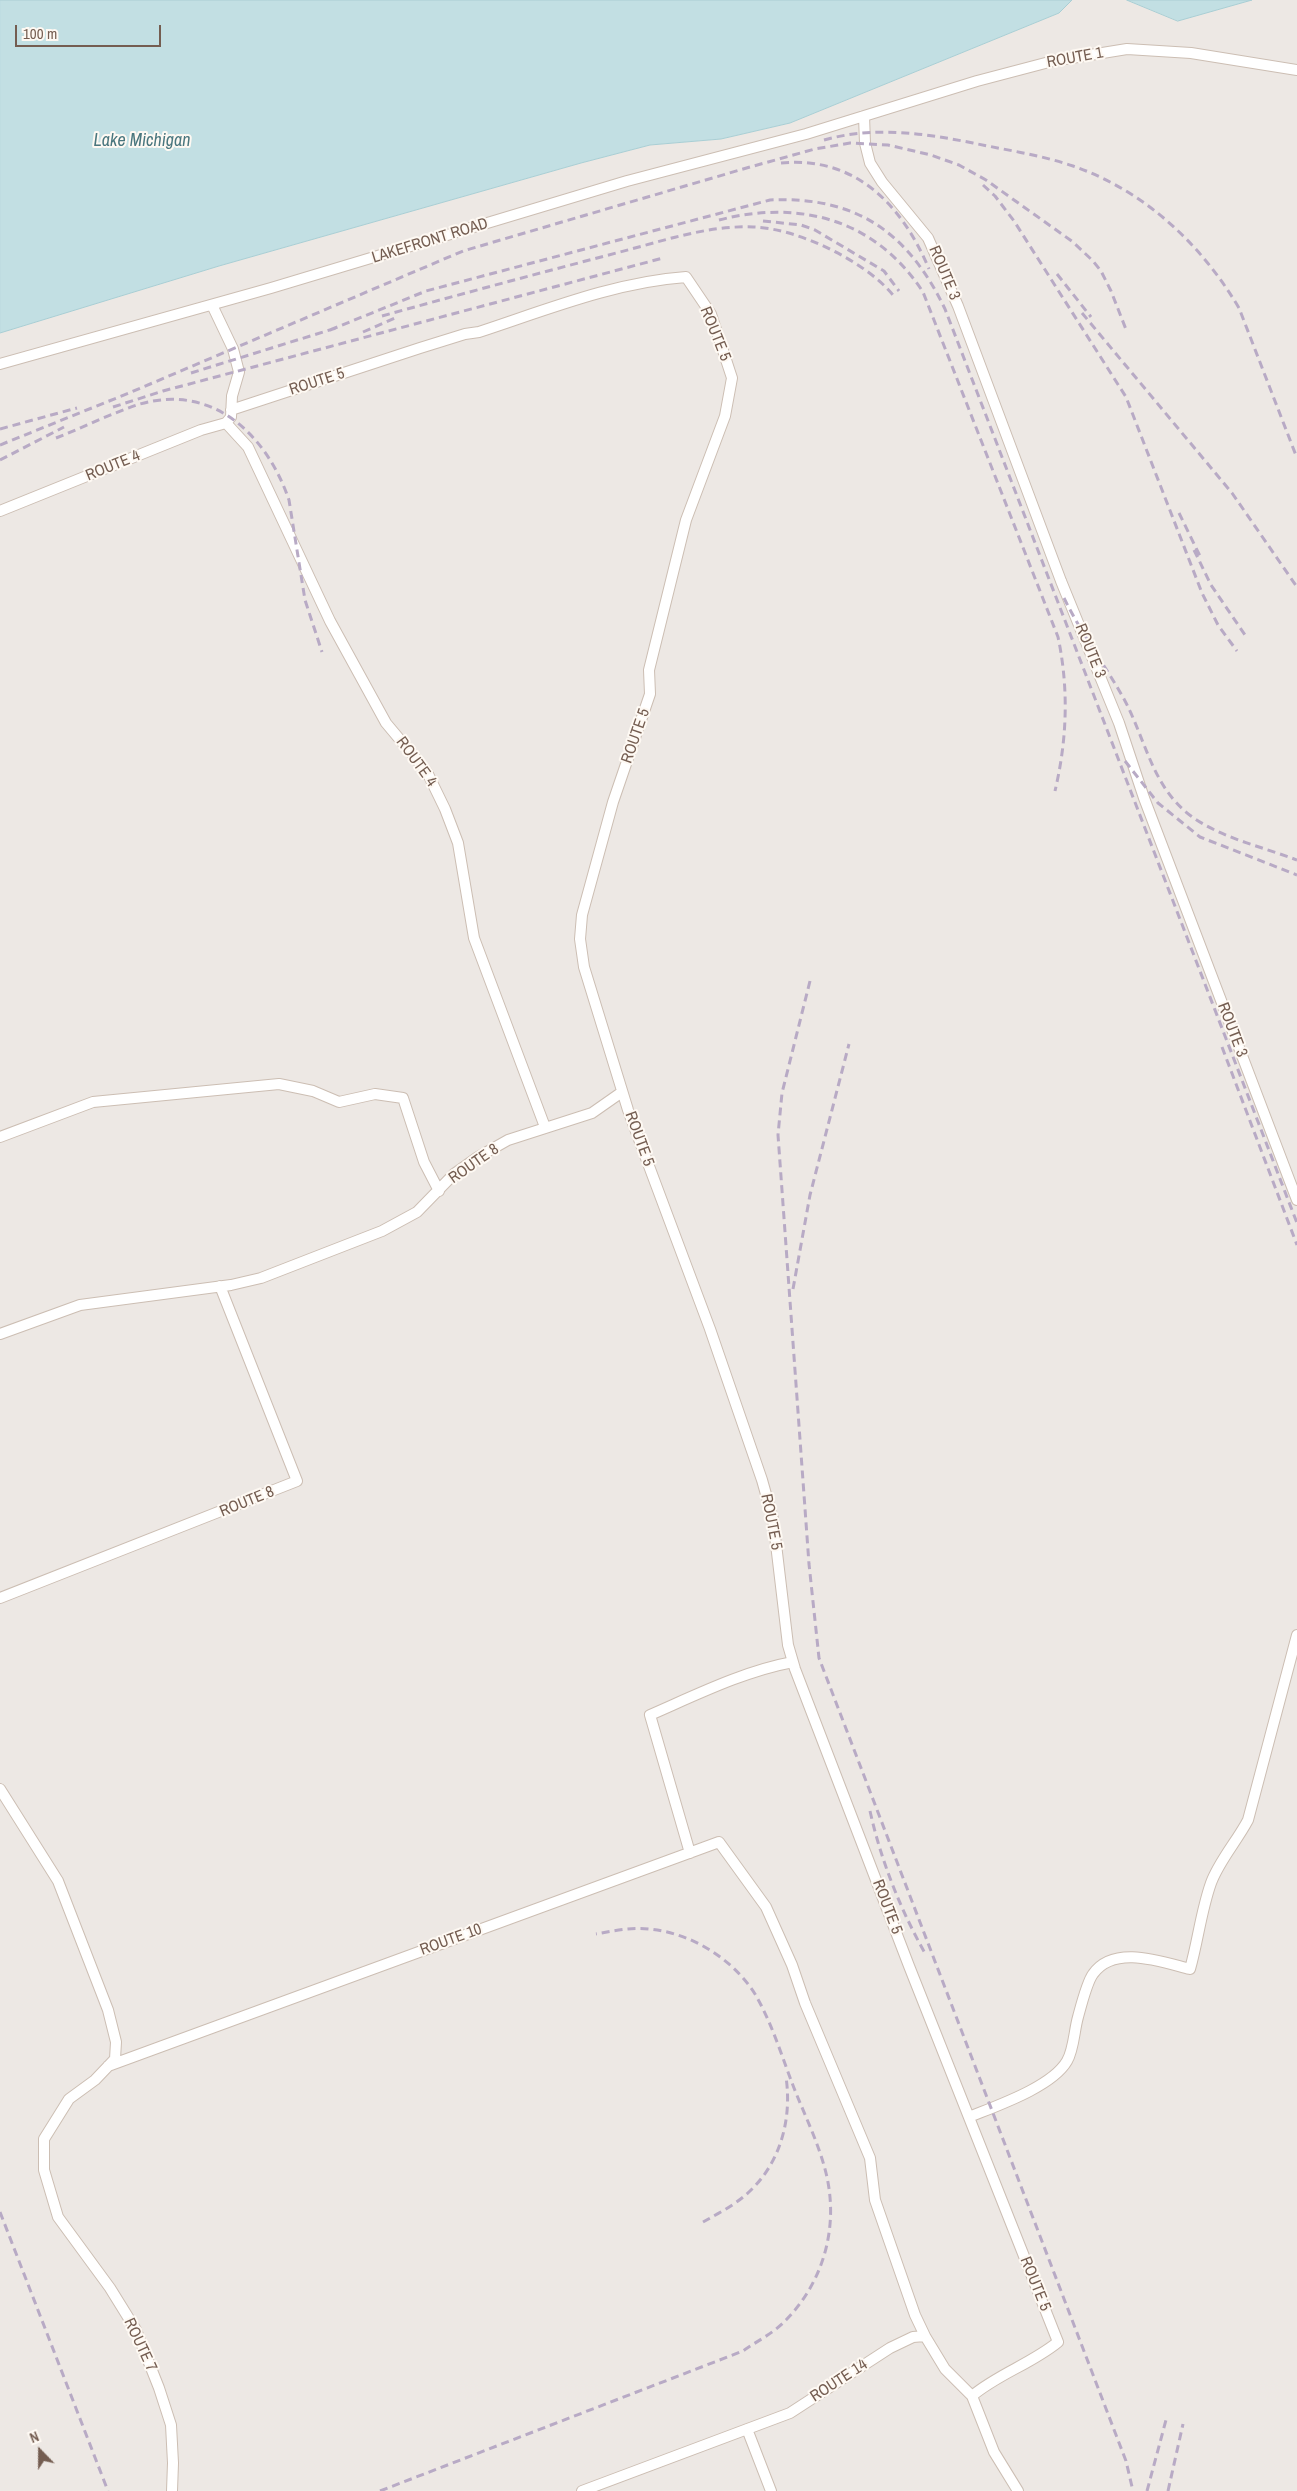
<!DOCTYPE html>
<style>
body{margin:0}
#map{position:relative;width:1297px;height:2491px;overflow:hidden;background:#fbf5ec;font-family:"Archivo Narrow",sans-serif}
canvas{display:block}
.north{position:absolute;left:15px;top:2426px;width:50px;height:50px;-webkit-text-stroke:4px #fef9f3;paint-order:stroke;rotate:338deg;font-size:14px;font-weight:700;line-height:20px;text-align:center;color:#745d51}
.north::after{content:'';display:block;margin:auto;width:18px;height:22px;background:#745d51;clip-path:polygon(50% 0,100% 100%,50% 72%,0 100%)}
.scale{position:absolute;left:15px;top:25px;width:146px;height:22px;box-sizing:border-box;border:2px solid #745d51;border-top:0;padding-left:6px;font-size:15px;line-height:18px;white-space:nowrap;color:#745d51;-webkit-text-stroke:4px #fef9f3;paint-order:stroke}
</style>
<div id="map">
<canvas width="1297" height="2491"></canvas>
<div class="north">N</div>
<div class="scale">100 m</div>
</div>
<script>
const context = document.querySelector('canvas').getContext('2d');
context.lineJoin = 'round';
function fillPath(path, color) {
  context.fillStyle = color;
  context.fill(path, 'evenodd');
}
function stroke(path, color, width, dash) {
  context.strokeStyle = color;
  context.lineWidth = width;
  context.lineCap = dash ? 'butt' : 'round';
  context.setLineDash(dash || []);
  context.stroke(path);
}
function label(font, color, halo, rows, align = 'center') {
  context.font = font + ' "Archivo Narrow",sans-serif';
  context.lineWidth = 4;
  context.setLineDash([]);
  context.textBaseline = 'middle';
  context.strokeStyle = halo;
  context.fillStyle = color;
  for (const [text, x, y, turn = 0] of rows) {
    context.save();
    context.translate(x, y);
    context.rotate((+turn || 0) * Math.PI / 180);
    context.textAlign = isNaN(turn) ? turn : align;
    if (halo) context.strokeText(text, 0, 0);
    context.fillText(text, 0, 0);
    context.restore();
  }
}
fillPath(new Path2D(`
 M1072 0H1127L1178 21 1252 0H1297V2491H0V333L219 266 581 163 650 145 721 139 790 123 1059 13Z`), '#ede8e4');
const water = new Path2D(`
 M0 0H1072L1059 13 790 123 721 139 650 145 581 163 219 266 0 333Z
 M1127 0H1252L1178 21Z`);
fillPath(water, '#c2dfe3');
stroke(water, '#a9ced4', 1);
const street = new Path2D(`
 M864 116 865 143 870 163 882 182 928 238 958 306 1061 581 1119 723 1144 798 1297 1200
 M0 364 271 288 627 181 806 134 977 81 1053 61 1127 49 1191 53 1297 70
 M231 410 420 348 465 334 479 332C546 310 615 282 686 277L711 314 732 378 725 416 686 520 649 670 650 694 613 802 582 915 580 939 584 967 628 1110 710 1329 762 1480 773 1519 788 1645 795 1669 909 1966 1058 2342C1031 2364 998 2374 972 2396
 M226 423 248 447 330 621 386 723 427 772 445 809 458 843 474 938 545 1127
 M0 511 201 430 226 423 231 417 232 396 239 372 233 349 212 305
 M0 1137 93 1102 279 1084 313 1091 339 1102 375 1094 403 1098 424 1162 439 1191
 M0 1334 80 1305 231 1285 261 1278 382 1231 417 1212 454 1174 478 1157 508 1140 592 1113 622 1092
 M0 1598 297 1481 220 1286
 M0 1789 58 1881 108 2010 116 2042 115 2059 95 2080 69 2099 44 2139V2170L58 2217 110 2288 136 2330 159 2388 171 2425 173 2463 172 2491
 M690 1853 650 1715C696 1695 744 1671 793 1662
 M108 2066 719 1842 766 1907 792 1965 805 2003 870 2158 875 2200 915 2315 925 2336
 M969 2117C996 2106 1052 2087 1067 2061 1074 2049 1074 2031 1078 2017 1081 2006 1087 1982 1093 1974 1114 1944 1162 1962 1190 1969 1198 1941 1201 1911 1211 1883 1219 1861 1237 1841 1248 1820L1297 1635
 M747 2429 771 2491
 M582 2491 790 2413 890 2348 913 2337 925 2336 945 2369 972 2396 994 2452 1018 2491`);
stroke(street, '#ccbeb3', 12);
stroke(street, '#fff', 10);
stroke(new Path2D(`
 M824 140C874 126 923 133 973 143 1006 150 1041 155 1073 166 1145 191 1201 244 1239 308L1297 458
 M781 163C856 156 902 205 929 269
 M983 185 995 196 1014 221 1126 397 1202 593 1218 625 1237 651
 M719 220C801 199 876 220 923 292L1058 637C1069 689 1067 740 1055 791
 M763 221 801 225 815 230 884 271 899 291
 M1057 274 1091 317
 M1082 313 1232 493 1297 587
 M382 316C461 294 540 273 620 252 663 241 708 225 753 227 797 228 865 261 893 295
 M330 330 426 291 770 200C856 196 908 232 945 309L1297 1223
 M363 332 397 317
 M191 373 336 328
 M113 407 163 391 663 258
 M0 429 77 408
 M56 438C84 427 112 413 140 404 214 383 267 436 289 500L305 600 322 652
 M0 445 129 393 463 251 750 167 815 149 850 143 888 145 931 155 959 165 986 180 1073 242 1093 261 1101 271 1111 291 1127 332
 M0 460 64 427
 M1179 513 1200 556
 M1194 550 1211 585 1245 635
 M1064 598C1081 633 1105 665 1124 699 1146 740 1152 787 1191 816 1221 838 1263 847 1297 860
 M1125 761 1158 803 1200 837 1297 875
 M810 981 782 1093 778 1135 809 1564 819 1658 1126 2461 1133 2491
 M1222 1047 1297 1245
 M793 1289 810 1195 849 1044
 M870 1811C881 1861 901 1911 926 1955
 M0 2212 108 2491
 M703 2222C719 2213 737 2204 751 2190 781 2161 792 2118 786 2077
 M380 2491 743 2351C757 2341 774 2333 786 2320 824 2281 839 2226 826 2173 819 2144 805 2116 794 2088 782 2057 772 2023 755 1994 732 1958 691 1933 649 1929 631 1927 613 1931 596 1934
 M1147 2491 1166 2420
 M1168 2491 1183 2424`), '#b8aac5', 3, [8, 5]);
label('16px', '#745d51', '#fef9f3', [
 ["ROUTE 1",1075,58,-10],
 ["LAKEFRONT ROAD",430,241,-17],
 ["ROUTE 3",944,273,67],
 ["ROUTE 5",715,334,68],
 ["ROUTE 5",317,382,-18],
 ["ROUTE 4",113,466,-22],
 ["ROUTE 3",1090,651,68],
 ["ROUTE 5",636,736,-71],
 ["ROUTE 4",416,762,54],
 ["ROUTE 3",1232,1030,69],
 ["ROUTE 5",639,1139,70],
 ["ROUTE 8",474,1164,-35],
 ["ROUTE 8",247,1502,-22],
 ["ROUTE 5",771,1522,79],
 ["ROUTE 5",887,1907,69],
 ["ROUTE 10",451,1940,-20],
 ["ROUTE 5",1035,2284,68],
 ["ROUTE 7",140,2345,65],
 ["ROUTE 14",839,2381,-33]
]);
label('italic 18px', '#49767e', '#fef9f3', [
 ["Lake Michigan",142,141]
]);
</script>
